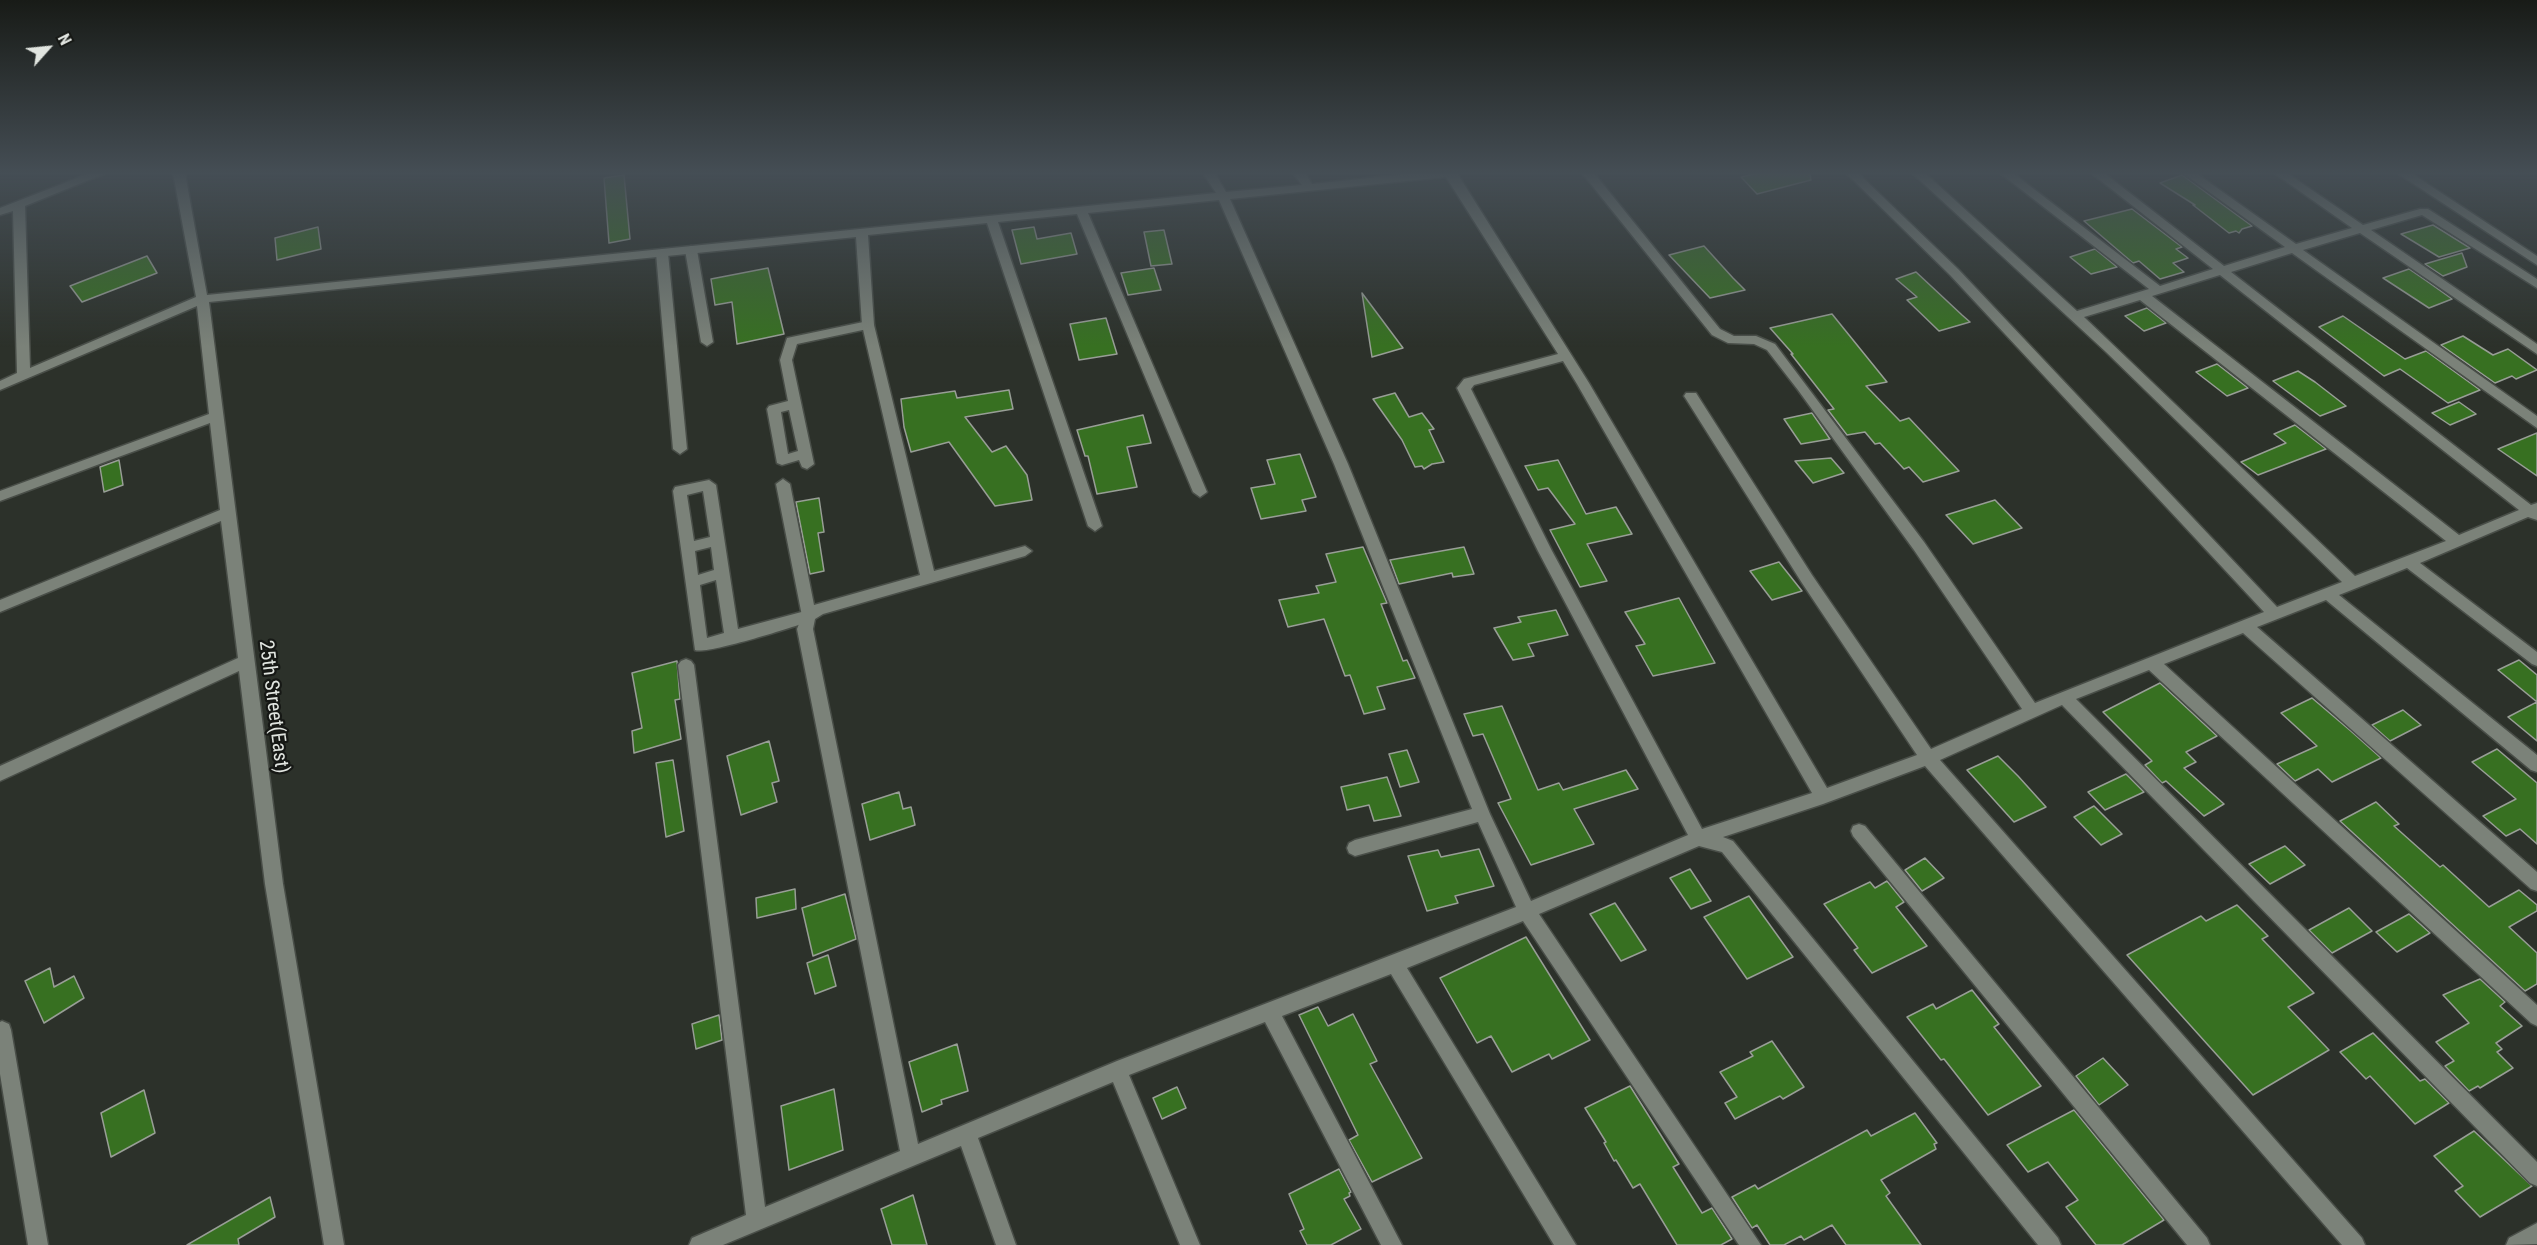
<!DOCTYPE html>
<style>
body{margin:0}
#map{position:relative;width:2537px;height:1245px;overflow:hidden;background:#2c312a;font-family:"Roboto Condensed",sans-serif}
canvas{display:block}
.north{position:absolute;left:18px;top:18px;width:60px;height:60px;-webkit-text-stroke:4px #161815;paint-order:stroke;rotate:63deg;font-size:16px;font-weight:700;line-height:24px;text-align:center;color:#e1e5e0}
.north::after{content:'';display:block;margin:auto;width:21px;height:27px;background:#e1e5e0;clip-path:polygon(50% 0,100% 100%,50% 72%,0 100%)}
</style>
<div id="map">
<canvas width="2537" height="1245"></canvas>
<div class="north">N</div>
</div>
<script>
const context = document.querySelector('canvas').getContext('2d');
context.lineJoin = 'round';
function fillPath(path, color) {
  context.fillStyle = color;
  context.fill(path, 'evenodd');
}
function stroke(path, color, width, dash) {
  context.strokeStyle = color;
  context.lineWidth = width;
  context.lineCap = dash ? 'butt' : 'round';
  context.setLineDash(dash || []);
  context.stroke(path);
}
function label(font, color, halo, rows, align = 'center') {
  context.font = font + ' "Roboto Condensed",sans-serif';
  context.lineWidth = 4.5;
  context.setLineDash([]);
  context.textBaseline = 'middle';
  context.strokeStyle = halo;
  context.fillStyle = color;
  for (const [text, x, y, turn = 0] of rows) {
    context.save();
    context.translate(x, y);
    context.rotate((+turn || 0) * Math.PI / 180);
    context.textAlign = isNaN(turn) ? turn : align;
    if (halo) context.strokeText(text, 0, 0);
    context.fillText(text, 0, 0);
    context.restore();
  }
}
const building = new Path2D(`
 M1759 173H1810L1811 180 1757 194 1741 177Z
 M624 175 630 239 609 243 604 178Z
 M2182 175 2252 226 2242 229 2239 233 2236 231 2229 233 2193 205H2195L2160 183Z
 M2132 209 2182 247 2176 249 2188 258 2173 263 2184 272 2160 279 2139 261 2133 263 2084 221Z
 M2433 225 2470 248 2439 257 2401 234Z
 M318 227 321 249 277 260 275 238Z
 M1034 227 1037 239 1071 233 1077 254 1021 264 1012 230Z
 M1164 230 1172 264 1151 266 1144 232Z
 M1704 246 1733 278 1745 290 1710 298 1669 255Z
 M2095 249 2117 267 2091 274 2070 257Z
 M2462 253 2467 267 2443 276 2425 264Z
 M147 256 157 273 82 302 70 286Z
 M768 268 784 334 737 344 732 302 715 305 711 279Z
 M1154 268 1161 290 1128 295 1121 273Z
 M2409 269 2428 282 2452 299 2429 308 2383 278Z
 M1916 272 1962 315 1970 322 1939 331 1907 300 1917 297 1896 279Z
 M1362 293 1403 348 1372 357Z
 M2147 308 2166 323 2144 331 2125 316Z
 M1832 314 1887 382 1866 386 1900 421 1909 418 1959 471 1923 482 1909 467 1904 469 1880 443 1875 444 1865 432 1847 435 1828 410 1834 409 1791 354H1793L1770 328Z
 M2343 316 2405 359 2426 351 2480 390 2448 403 2400 369 2384 376 2319 327Z
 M1106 318 1117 354 1079 360 1070 324Z
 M2463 336 2493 355 2508 349 2537 370 2516 379 2512 376 2495 383 2441 345Z
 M2217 364 2248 388 2227 396 2196 372Z
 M2298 371 2315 382 2346 406 2320 416 2273 381Z
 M1009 390 1013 409 965 417 992 452 1006 446 1027 475 1032 500 995 506 949 442 911 452 904 427 901 399 955 391 957 398Z
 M1395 393 1409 417 1422 413 1434 429 1429 430 1444 462 1432 464 1424 469 1422 466 1415 467 1402 440 1373 399Z
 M2459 402 2476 414 2450 425 2432 413Z
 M1812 413 1830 439 1801 444 1784 419Z
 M1143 415 1151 443 1127 447 1137 487 1097 494 1088 456H1085L1077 430Z
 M2295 425 2326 449 2258 475 2241 462 2286 443 2274 434Z
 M2537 433V476L2498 449Z
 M1300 454 1316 497 1302 500 1306 511 1261 519 1251 488 1275 484 1267 460Z
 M1831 458 1844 473 1813 483 1795 461Z
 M119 460 123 485 104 492 100 467Z
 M1558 460 1586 514 1616 507 1632 534 1587 544 1607 581 1580 587 1550 530 1575 524 1548 488 1538 490 1525 466Z
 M819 498 824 532 818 533 824 571 810 574 796 502Z
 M1995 500 2022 528 1973 544 1946 515Z
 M1363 547 1387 603 1381 604 1403 661 1407 660 1415 678 1377 687 1385 709 1364 714 1350 675 1345 676 1324 619 1288 627 1279 600 1319 593 1316 586 1336 582 1326 554Z
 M1464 547 1474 574 1453 577 1452 573 1399 584 1390 560Z
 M1779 562 1802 591 1772 600 1750 571Z
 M1679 598 1715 663 1653 676 1636 646 1645 644 1625 612Z
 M1556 610 1568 635 1528 644 1534 656 1513 660 1494 628 1521 622 1518 617Z
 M2519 660 2537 675V702L2498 670Z
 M677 661 680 699 675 700 681 739 634 753 632 731 642 728 632 673Z
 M2160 683 2217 736 2186 752 2196 762 2184 768 2224 804 2204 816 2166 781 2162 783 2145 765 2152 761 2103 712Z
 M2312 698 2352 732 2381 758 2332 782 2318 769 2295 781 2277 764 2317 746 2281 713Z
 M2537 702V741L2508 717Z
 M1502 706 1538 790 1559 783 1563 790 1626 770 1638 789 1574 809 1594 844 1531 865 1498 803 1511 799 1483 734 1473 736 1464 714Z
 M2403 710 2421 725 2390 741 2372 725Z
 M769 741 779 781 772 783 777 802 741 815 727 756Z
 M2497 749 2537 783V844L2520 829 2506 836 2483 816 2516 799 2472 762Z
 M1407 750 1419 782 1400 787 1389 754Z
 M1998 756 2018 776 2046 807 2014 822 1967 770Z
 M673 760 684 831 666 837 656 763Z
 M2126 774 2144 792 2105 810 2088 792Z
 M1387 777 1401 816 1374 821 1369 805 1347 810 1341 787Z
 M899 792 903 809 911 807 915 825 870 840 862 804Z
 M2376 802 2399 824 2394 826 2440 867 2443 865 2489 907 2519 890 2537 905V911L2509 927 2537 953V984L2525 991 2340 821Z
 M2094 806 2122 834 2101 845 2074 817Z
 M2285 846 2305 865 2270 884 2249 864Z
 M1479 849 1494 886 1455 896 1458 903 1427 911 1408 856 1438 850 1441 857Z
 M1925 858 1944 878 1922 891 1905 870Z
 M1690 869 1711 901 1691 909 1670 878Z
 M1887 881 1904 902 1896 907 1927 946 1872 973 1854 950 1858 948 1824 904 1870 882 1875 888Z
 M795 889 796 909 757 918 756 898Z
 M845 894 856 939 813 956 802 908Z
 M1749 896 1793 957 1747 979 1704 917Z
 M1615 903 1646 950 1621 961 1590 914Z
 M2237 905 2268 936 2262 939 2314 993 2288 1007 2329 1050 2253 1095 2127 955 2201 916 2206 921Z
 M2349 908 2372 931 2332 953 2309 930Z
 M2409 914 2430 933 2397 952 2376 932Z
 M1526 937 1590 1040 1552 1059 1549 1054 1512 1072 1491 1036 1477 1043 1440 978Z
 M828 955 836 986 815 994 807 963Z
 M50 968 54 987 74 976 84 998 44 1023 25 981Z
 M2480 979 2505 1002 2500 1006 2522 1026 2496 1043 2502 1049 2497 1052 2513 1068 2480 1088 2478 1086 2469 1091 2445 1066 2454 1061 2436 1042 2469 1023 2443 995Z
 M1972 990 1999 1024 1994 1027 2041 1086 1988 1115 1944 1059 1941 1060 1907 1017 1933 1004 1936 1009Z
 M1318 1007 1328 1026 1353 1014 1377 1061 1370 1064 1422 1158 1372 1182 1349 1140 1358 1135 1299 1015Z
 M719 1015 722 1040 696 1049 692 1024Z
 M2373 1033 2420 1081 2425 1079 2449 1103 2415 1124 2370 1076 2366 1079 2340 1052Z
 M1772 1041 1804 1087 1783 1099 1780 1096 1735 1119 1725 1103 1737 1097 1720 1072 1753 1056 1750 1052Z
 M957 1044 968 1091 941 1100 942 1104 922 1112 909 1062Z
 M2103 1058 2128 1085 2099 1105 2076 1076Z
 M1630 1086 1679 1164 1673 1167 1702 1213 1712 1208 1732 1239 1721 1245H1677L1640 1184 1633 1188 1616 1160 1614 1161 1604 1143 1606 1142 1585 1108Z
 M1177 1087 1186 1108 1162 1119 1153 1098Z
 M834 1089 843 1150 789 1170 781 1106Z
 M144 1090 155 1133 111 1157 101 1113Z
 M2074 1110 2164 1220 2122 1245H2096L2066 1207 2078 1200 2048 1162 2028 1172 2007 1145Z
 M1915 1113 1937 1143 1934 1144 1936 1149 1881 1180 1890 1193 1886 1196 1921 1245H1846L1832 1225 1804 1240 1801 1236 1784 1245H1770L1757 1225 1752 1228 1732 1197 1755 1185 1758 1189 1867 1130 1871 1136Z
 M2474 1131 2532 1186 2480 1217 2455 1191 2463 1186 2434 1156Z
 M1339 1169 1351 1192 1349 1193 1350 1196 1344 1199 1361 1229 1331 1245H1307L1300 1231 1304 1229 1289 1194Z
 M913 1195 927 1245H892L881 1209Z
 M270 1197 275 1217 238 1239 239 1245H187Z`);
fillPath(building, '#377021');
stroke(building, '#989e96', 1.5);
const service = new Path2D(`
 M691 246 697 250 713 342 707 346 701 342 685 250Z
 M662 249 668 253 687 449 680 454 673 449 656 253Z
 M868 321 872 322 874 325 872 328 797 344 792 360 814 464 807 469 802 467 799 460 782 465 777 463 767 409 769 406 788 401 780 360 787 338ZM789 410 798 451 788 454 781 412Z
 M709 480 716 485 738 629 809 610 814 612 816 616 814 620C796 626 707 655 695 650L673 491 675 487ZM703 491 710 537 694 541 687 495ZM711 547 714 570 698 575 695 551ZM716 580 724 633 707 638 700 585Z`);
const minor = new Path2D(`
 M90 173H106L25 206 30 368 196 297 173 173H185L207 295 1216 193 1203 173H1215L1226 192 1302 185 1293 173H1305L1312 184 1417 173H1457L1589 383 1827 788 1917 755 1802 583 1686 399 1684 396 1686 393H1696L1812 575 1931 749 2022 709 1914 550 1798 390 1767 350 1754 344 1728 343 1712 335 1582 173H1594L1720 329 1734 336H1756L1775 344 1924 542 2035 703 2264 612 1950 275 1846 173H1858L1958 269 2277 607 2342 582 2106 352 1912 173H1925L2077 311 2149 289 2000 173H2013L2160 286 2213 269 2091 173H2104L2224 266 2285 247 2183 173H2196L2296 244 2352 228 2274 173H2287L2363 225 2420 209H2428L2537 279V288L2422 215 2371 230 2537 344V354L2360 233 2303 250 2537 416V428L2292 253 2231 272 2531 505 2537 503V520L2528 517 2420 563 2537 652V666L2532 664 2407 568 2339 595 2537 755V772L2531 770 2326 600 2257 627 2537 872V891L2531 889 2243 633 2164 664 2537 1005V1026L2531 1023 2149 670 2076 699 2537 1162V1186L2530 1183 2062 705 1940 760 2362 1238 2365 1245H2342L1925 766 1823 804 1723 837 1733 841 2058 1238 2061 1245H2038L1722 852 1699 846 1539 914 1761 1245H1739L1523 921 1407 968 1576 1245H1554L1391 974 1282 1016 1402 1245H1381L1265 1022 1129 1075 1200 1245H1180L1113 1082 978 1138 1016 1245H996L961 1146 723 1245H689L692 1238 746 1215 678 665 681 661 686 659 691 661 694 665 765 1207 900 1151 797 629 802 616 776 484 783 479 790 484 814 605 920 575 862 325 856 237 209 302 283 884 344 1245H324L265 884 239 671 0 781V766L238 658 221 521 0 612V600L220 510 210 423 0 501V491L209 414 197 306 0 390V381L17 373 13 211 0 215V208ZM1446 177 1558 354 1464 379 1457 388 1538 551 1688 835 1531 901 1490 814 1348 464 1230 199ZM1219 200 1334 464 1472 809 1355 840 1349 843 1347 848 1349 853 1355 856 1478 822 1516 907 1117 1061 918 1144 813 629 815 619 823 614 1025 556 1032 551 1025 546 934 571 874 325 868 235 987 223 1088 526 1095 531 1102 526 998 222 1077 214 1193 492 1200 497 1207 492 1088 213ZM2220 275 2519 510 2459 535 2152 296ZM2140 300 2446 541 2355 576 2084 317ZM1563 361 1577 384 1812 793 1702 829 1552 551 1471 389 1474 385Z
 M2397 173H2411L2537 256V265Z
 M1859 824 1865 826 2207 1238 2210 1245H2187L1853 836 1851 831 1853 826Z
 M2 1021 9 1024 11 1030 48 1245H28L0 1074V1022Z
 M2537 1223V1244L2506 1245 2509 1238Z`);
stroke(service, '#494e48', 3);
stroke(minor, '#494e48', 3);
fillPath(service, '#7b8279');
fillPath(minor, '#7b8279');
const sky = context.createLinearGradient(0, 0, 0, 347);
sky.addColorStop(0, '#181b17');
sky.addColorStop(0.5, '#454e55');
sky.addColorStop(1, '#454e5500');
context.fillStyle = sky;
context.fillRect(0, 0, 2537, 347);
label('20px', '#e1e5e0', '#161815', [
 ["25th Street(East)",273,707,83]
]);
</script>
